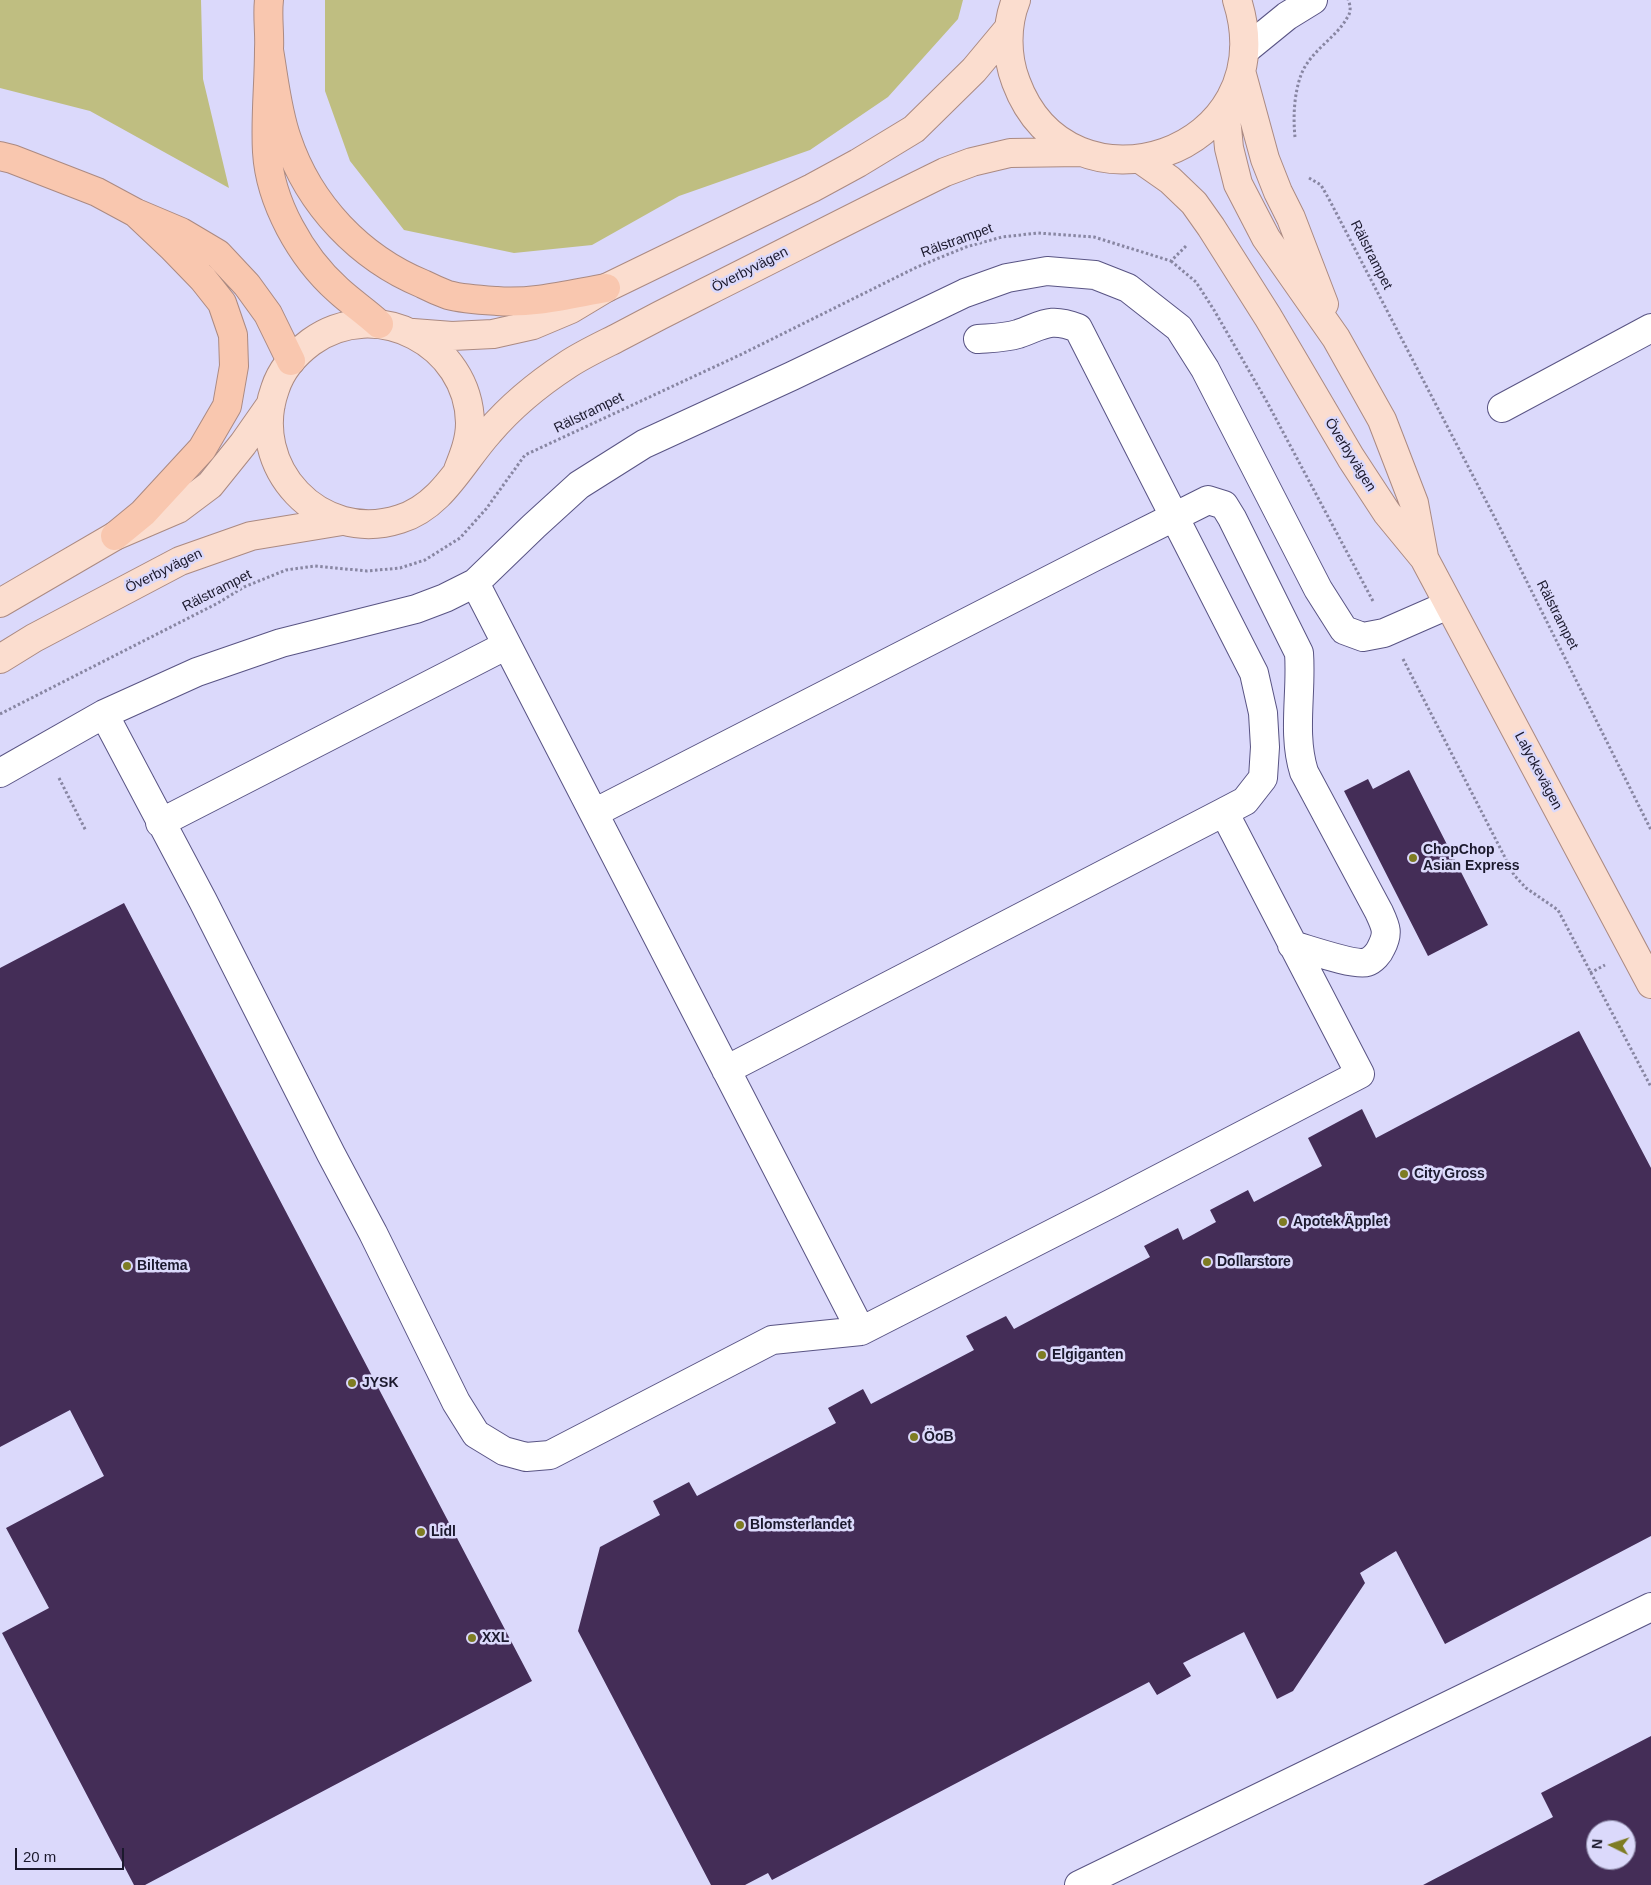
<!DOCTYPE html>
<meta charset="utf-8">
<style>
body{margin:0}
#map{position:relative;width:1651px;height:1885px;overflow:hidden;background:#dbd9fb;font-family:Arial,sans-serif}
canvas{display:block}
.north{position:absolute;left:1586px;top:1820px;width:50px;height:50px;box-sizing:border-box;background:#dbd9fb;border:1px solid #8e8ca9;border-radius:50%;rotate:274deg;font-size:14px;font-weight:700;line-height:20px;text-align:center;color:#1b192d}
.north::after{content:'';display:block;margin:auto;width:18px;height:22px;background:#7e7c23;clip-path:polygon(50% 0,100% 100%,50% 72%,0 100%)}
.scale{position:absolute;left:15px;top:1848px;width:109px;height:22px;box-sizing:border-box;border:2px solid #1b192d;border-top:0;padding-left:6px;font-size:15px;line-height:18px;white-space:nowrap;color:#1b192d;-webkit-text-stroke:4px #dbd9fb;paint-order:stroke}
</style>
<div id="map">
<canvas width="1651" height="1885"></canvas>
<div class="north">N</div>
<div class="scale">20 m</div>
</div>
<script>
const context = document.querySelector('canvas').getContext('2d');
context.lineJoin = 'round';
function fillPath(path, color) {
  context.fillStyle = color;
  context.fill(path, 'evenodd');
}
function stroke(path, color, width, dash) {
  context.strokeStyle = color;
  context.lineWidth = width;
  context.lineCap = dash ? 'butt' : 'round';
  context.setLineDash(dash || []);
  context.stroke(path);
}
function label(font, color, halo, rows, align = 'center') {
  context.font = font + ' Arial,sans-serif';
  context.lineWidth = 5;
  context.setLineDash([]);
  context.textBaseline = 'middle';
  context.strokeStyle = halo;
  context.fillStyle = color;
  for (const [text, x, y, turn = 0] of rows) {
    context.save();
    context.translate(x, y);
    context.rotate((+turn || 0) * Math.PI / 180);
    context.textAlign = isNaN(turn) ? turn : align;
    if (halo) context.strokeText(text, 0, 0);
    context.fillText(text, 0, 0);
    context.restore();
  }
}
fillPath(new Path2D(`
 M0 0H201L203 79 229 188 90 111 0 88Z
 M325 0H963L958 19 888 97 810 150 679 196 592 245 514 253 404 230 350 161 325 91Z`), '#bfbe81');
fillPath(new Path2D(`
 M1409 770 1488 925 1428 956 1344 791 1368 779 1373 789Z
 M124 903 532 1681 145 1885H134L2 1633 49 1608 6 1528 104 1476 70 1410 0 1447V968Z
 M1579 1031 1651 1168V1536L1445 1644 1396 1551 1360 1573 1365 1583 1293 1691 1277 1699 1244 1632 1183 1663 1191 1676 1157 1695 1149 1682 772 1880 768 1873 745 1885H711L578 1631 600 1547 660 1515 653 1501 689 1482 697 1496 836 1423 828 1408 863 1389 871 1404 974 1350 966 1336 1006 1316 1014 1329 1150 1257 1144 1246 1178 1228 1183 1240 1216 1222 1210 1210 1248 1190 1254 1202 1322 1166 1308 1138 1362 1109 1376 1138Z
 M1651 1736V1885H1423L1553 1817 1541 1793ZM1596 1830H1626V1860H1596Z`), '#442d57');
const minor = new Path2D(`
 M1244 51 1287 16 1313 0
 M1502 408 1651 328
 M475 583 861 1331
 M104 714 203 901 331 1154 373 1233 456 1402 476 1434 504 1451 526 1457 550 1455 772 1340 861 1331 1112 1203 1360 1074 1224 812 1245 801 1263 778 1265 747 1263 713 1254 673 1078 328C1049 317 1044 325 1018 334 1005 338 991 338 978 339
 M0 773 104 714 197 672 281 643 416 609 445 598 475 583 534 526 579 485 644 444 792 376 965 293 1007 278 1047 271 1095 275 1128 288 1179 328 1205 369 1318 589 1344 630 1363 637 1384 633 1448 605
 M594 813 1092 558 1208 500 1224 505 1232 518 1299 653C1302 692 1292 734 1304 772L1379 912C1386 927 1389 933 1381 948 1379 953 1373 960 1367 962 1355 966 1307 949 1292 945
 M160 823 507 645
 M726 1070 1224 812
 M1079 1885 1651 1607`);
const major = new Path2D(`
 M1016 0C1006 25 1006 56 1016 82 1069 225 1286 154 1237 0
 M1241 71 1265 159 1278 192 1291 218 1324 304
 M1225 107 1229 148 1238 184 1266 238 1336 338 1382 420 1414 503 1424 557
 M1140 159 1170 180 1194 203 1211 227 1268 317 1351 458 1387 513 1424 558 1651 984
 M413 333 452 336 493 334 533 325 571 309 606 288 812 188 858 163 914 129 974 70 1009 28
 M458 470C464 455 470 440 470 423 469 344 376 295 311 342 295 354 281 370 275 389 247 467 320 545 400 519 442 506 461 463 489 432 512 405 538 384 567 365 582 355 599 347 615 339 645 323 676 307 706 292 786 252 865 211 945 172L972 162 1010 153 1082 152
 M0 603 115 536 178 509 210 485 243 444 271 404
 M0 659 34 638 180 561 251 536 342 521`);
const highway = new Path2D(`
 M269 0C267 16 270 33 269 49 269 84 265 117 267 152 270 202 301 257 338 290 351 302 366 312 379 324
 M269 50C274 79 277 111 287 139 309 205 360 258 423 284 431 288 440 292 448 295 463 299 481 300 497 301 533 304 571 294 606 288
 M0 156 12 159 97 192 136 213 181 232 218 254 247 285 268 314 291 361
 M115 536 143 513 202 449 227 406 234 366 233 335 222 303 203 279 172 247 136 213`);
stroke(minor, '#595484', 30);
stroke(major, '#ab8a82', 30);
stroke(highway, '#ab8a82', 30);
stroke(new Path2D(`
 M1295 137C1293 117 1294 94 1301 75 1310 51 1336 38 1347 18 1351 13 1351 6 1348 0
 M1309 178 1321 185 1330 201 1497 522 1651 830
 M1171 261 1196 282 1214 310 1267 402 1374 603
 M1403 659 1514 875 1526 888 1558 910 1651 1087
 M0 714 218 603 244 587 286 570 315 566 367 571 400 568 425 560 460 538 486 509 525 455 742 354 917 267 966 247 1002 237 1038 233 1094 237 1171 261 1186 246
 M59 778 86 831
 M1590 973 1605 965`), '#8886a2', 3, [2.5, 2.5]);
stroke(minor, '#fff', 28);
stroke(major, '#fbddcf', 28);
stroke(highway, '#f9c7af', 28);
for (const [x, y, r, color] of [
 [1413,858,5,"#7e7c23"],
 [1404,1174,5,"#7e7c23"],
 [1283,1222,5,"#7e7c23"],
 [1207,1262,5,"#7e7c23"],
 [127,1266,5,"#7e7c23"],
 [1042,1355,5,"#7e7c23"],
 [352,1383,5,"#7e7c23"],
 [914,1437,5,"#7e7c23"],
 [740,1525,5,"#7e7c23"],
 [421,1532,5,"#7e7c23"],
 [472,1638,5,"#7e7c23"]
]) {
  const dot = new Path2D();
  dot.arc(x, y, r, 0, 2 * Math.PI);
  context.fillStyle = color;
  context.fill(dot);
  stroke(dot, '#dbd9fb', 2);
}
label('14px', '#1b192d', '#dbd9fb', [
 ["Rälstrampet",957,241,-20],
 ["Rälstrampet",1371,255,63],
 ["Överbyvägen",750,270,-27],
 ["Rälstrampet",589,413,-26],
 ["Överbyvägen",1350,455,58],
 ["Överbyvägen",164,571,-26],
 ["Rälstrampet",217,591,-27],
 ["Rälstrampet",1557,615,63],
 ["Lalyckevägen",1538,771,62]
]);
label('bold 14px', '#1b192d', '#dbd9fb', [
 ["ChopChop",1423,850],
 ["Asian Express",1423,866],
 ["City Gross",1414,1174],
 ["Apotek Äpplet",1293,1222],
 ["Dollarstore",1217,1262],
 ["Biltema",137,1266],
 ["Elgiganten",1052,1355],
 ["JYSK",362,1383],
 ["ÖoB",924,1437],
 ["Blomsterlandet",750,1525],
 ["Lidl",431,1532],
 ["XXL",482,1638]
], 'left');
</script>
